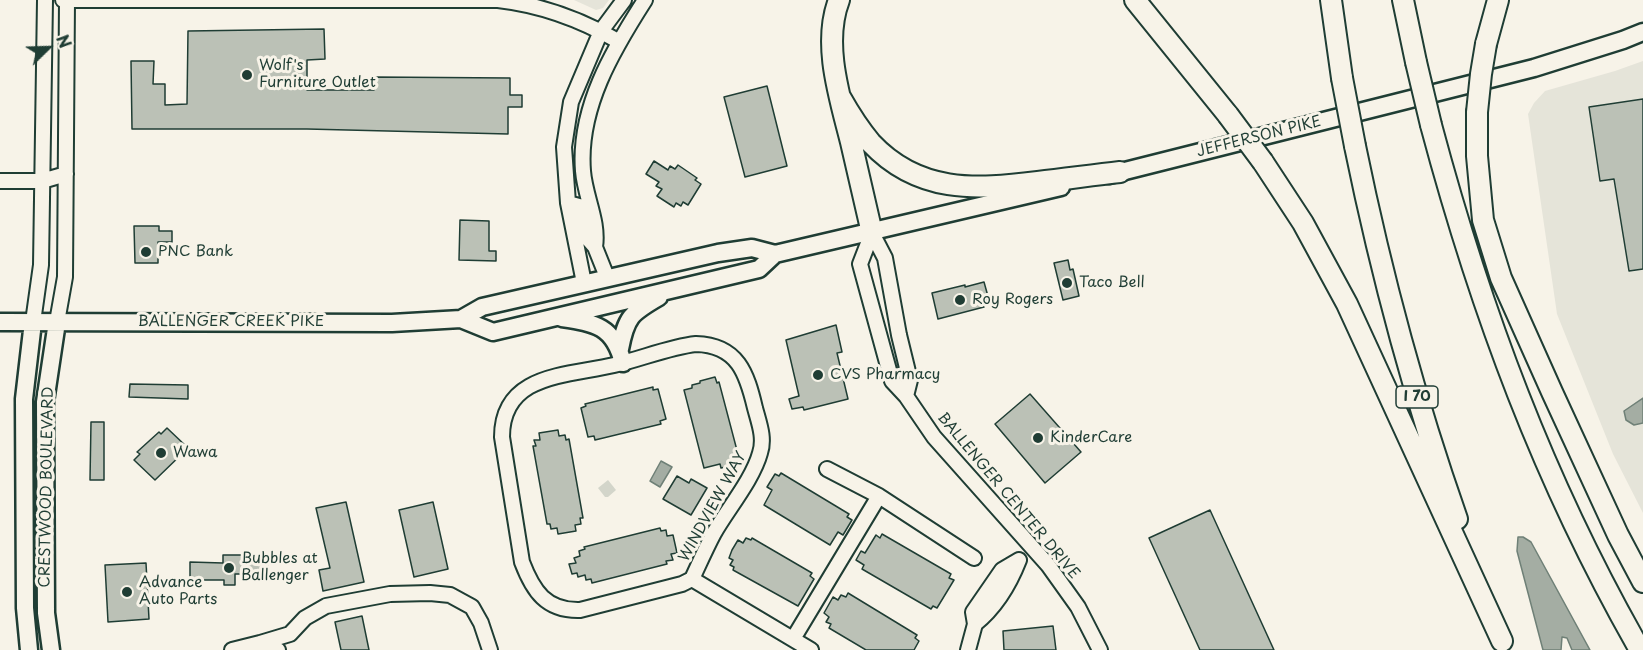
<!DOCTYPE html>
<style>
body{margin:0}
#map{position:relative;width:1643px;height:650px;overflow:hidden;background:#f7f3e8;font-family:"Playpen Sans",sans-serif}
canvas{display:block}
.north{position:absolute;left:18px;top:18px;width:60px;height:60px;-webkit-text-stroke:4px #f7f3e8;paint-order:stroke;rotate:67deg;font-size:16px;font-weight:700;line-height:24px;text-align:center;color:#1f3d34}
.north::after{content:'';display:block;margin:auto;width:21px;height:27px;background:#1f3d34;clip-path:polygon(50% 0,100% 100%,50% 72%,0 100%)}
</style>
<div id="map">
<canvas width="1643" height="650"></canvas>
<div class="north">N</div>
</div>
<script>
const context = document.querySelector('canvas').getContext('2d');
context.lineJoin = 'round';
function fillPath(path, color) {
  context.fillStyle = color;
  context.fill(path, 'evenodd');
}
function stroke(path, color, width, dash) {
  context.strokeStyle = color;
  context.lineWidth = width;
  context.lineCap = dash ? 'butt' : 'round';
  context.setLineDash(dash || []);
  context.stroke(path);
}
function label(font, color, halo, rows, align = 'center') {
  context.font = font + ' "Playpen Sans",sans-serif';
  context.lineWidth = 6;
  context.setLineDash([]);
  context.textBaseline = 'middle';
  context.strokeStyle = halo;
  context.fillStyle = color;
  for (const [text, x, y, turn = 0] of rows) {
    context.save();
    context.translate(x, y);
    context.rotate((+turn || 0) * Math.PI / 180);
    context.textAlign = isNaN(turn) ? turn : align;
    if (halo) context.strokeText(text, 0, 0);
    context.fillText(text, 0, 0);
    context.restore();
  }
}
fillPath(new Path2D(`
 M574 0H609L603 8 596 10Z
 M1643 61V513L1613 454 1557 314 1528 114 1534 103 1545 91 1615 71Z`), '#e5e4d9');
fillPath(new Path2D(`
 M608 480 616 490 608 497H605L598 488Z`), '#d3d5ca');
const water = new Path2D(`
 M1643 398V423L1634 425 1626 420 1624 411Z
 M661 461 672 467 660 487 650 481Z
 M1518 537H1523L1531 542 1590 650H1572L1567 638 1562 637 1561 650H1543L1517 551Z`);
fillPath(water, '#a4ada3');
stroke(water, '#6f8077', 1.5);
const building = new Path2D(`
 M324 29 325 59 307 60V90H374V77L510 78V95H522V107H508V134L307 129H132L131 61H154L153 84H165V105L187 104 188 31Z
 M767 86 787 166 745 177 724 97Z
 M1643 99V269L1629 271 1614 179 1600 181 1589 107Z
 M654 161 668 170 670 166 675 169 678 165 697 178 695 180 701 184 688 205 683 202 681 206 676 203 674 207 657 196 662 189 656 186 659 182 646 174Z
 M460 220 489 221V251H496V261L459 260Z
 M134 226H159V231H172V242H158V263H135Z
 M1068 260 1070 270 1073 269 1079 296 1063 300 1054 263Z
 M984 282 989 300 982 301 984 307 938 319 932 293 965 285V287Z
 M836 325 842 352 837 353 848 399 804 410 803 407 792 409 789 399 799 396 786 340Z
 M715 377 717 383 719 382 739 458H736L737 464 721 468 720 464 704 468 684 390 692 388V385L700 383V381Z
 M130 384 188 385V399L129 397Z
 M653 387V390L658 389 666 419 660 421 661 424 595 440 594 436 588 437 581 408 586 406 585 404Z
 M1030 394 1081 452 1045 483 995 424Z
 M91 422H104V480H90Z
 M167 428 188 448 155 480 134 460 140 454 137 452 159 432 161 434Z
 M558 430 559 436 565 435 566 440 569 439 583 518H580L581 524 575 525 576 531 558 534 557 528 551 529 550 524H547L533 446H536L534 440H540L539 433Z
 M781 473 849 514 847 517 852 520 843 535 838 532 830 545 764 505 772 490 767 487 775 474 779 476Z
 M677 476 689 483 691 479 707 488 691 515 663 499Z
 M346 502 364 582 323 591 319 570 330 568 316 508Z
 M433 502 448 569 414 577 399 510Z
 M1210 510 1274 650H1200L1149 538Z
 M660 528 661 531 666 530 667 536 673 535 677 553 671 554 673 560 666 561 667 564 592 583 591 579 586 580 585 575 578 577 577 573 572 574 569 564 576 563 574 558 580 556 579 551 585 549 584 547Z
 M882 534 951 574 949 578 954 580 937 608 933 606 931 609 862 569 864 565 856 560 861 551 865 553 876 535 880 538Z
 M746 538 751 540 752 538 812 573 810 576 814 579 798 606 733 570 734 567 730 565 733 560 729 558 732 550 738 540 743 543Z
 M223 555H268V574H235V585H224V580H190V562L223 563Z
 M146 563 149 619 108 622 105 565Z
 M848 593 917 635 915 638 919 641 914 650H866L829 628 831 624 826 622 829 617 824 613 833 597 838 600 841 595 846 597Z
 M362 616 369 650H341L335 622Z
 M1053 626 1056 650H1004L1003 631Z`);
fillPath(building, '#bbc1b6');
stroke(building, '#1f3d34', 1.5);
const minor = new Path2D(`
 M63 0H498C542 5 580 19 618 41
 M0 181H42L66 174
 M568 203 579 206 588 239 595 247 607 277
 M872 233 860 264 892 381 906 396 934 437 1048 565 1078 607 1100 650
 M872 233 885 258 899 335 910 380 906 396
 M595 247C599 221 585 197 583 171 578 108 613 50 645 0
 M584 283 568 203 564 147 571 102 601 31 624 0
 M33 322 41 265 45 0
 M57 322 65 277 67 0
 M696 344C738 345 747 374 755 408 759 423 765 438 760 453 753 479 727 510 714 533 706 548 699 564 692 579L682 584 580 610C546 611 533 591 522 562L502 437C502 373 568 376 614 365 641 359 669 347 696 344Z
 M827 469 879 496 974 558
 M692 579 811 650
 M793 639 879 496
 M232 650 260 643
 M278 650 260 643 290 634 305 618 326 606 390 594 430 593 450 595 472 607 481 623 490 650
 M968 650 975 624 973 612 1002 570 1019 560C1010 583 995 608 975 624`);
const major = new Path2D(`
 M1109 175 1534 68 1623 40 1643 32
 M562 318C595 323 614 326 623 363
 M461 319 493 332 759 269 775 254
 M0 322 392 323 461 319 482 307 718 253 752 248 775 254 1061 187
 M620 349C626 317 631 313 659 297
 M29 650 25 608 24 399 33 322
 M51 650 46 613 45 402 57 322`);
const highway = new Path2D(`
 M839 0C822 44 840 98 851 142 858 172 865 203 872 233
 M1135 0 1228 115
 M1331 0 1342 78
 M1403 0 1416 62
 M1486 44 1498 0
 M840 97C849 113 859 129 871 143 918 193 975 190 1038 182 1065 179 1093 175 1120 172
 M1477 112V156L1483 220 1501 278 1552 392 1618 535 1643 582
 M1431 125C1481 312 1544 482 1640 650
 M1355 146C1381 273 1414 397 1457 519
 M1263 162 1303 223 1347 304 1502 641`);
stroke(minor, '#1f3d34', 18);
stroke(major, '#1f3d34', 21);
stroke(highway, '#1f3d34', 24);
stroke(minor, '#f7f3e8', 14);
stroke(major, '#f7f3e8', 16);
stroke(highway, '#f7f3e8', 20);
const highwayBridge = new Path2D(`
 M1416 62 1431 125
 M1342 78 1355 146
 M1477 112 1481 74 1486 44
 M1228 115 1263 162`);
stroke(highwayBridge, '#1f3d34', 24, []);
stroke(highwayBridge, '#f7f3e8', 20);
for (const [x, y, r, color] of [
 [247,75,6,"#1f3d34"],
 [146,252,6,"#1f3d34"],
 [1067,283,6,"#1f3d34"],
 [960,300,6,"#1f3d34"],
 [818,375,6,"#1f3d34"],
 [1038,438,6,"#1f3d34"],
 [161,453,6,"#1f3d34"],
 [229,568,6,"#1f3d34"],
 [127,592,6,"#1f3d34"]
]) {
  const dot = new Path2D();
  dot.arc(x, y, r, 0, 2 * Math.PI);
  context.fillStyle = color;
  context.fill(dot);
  stroke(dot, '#f7f3e8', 2);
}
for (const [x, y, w] of [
 [1417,397,42]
]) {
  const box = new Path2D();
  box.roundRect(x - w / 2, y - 11, w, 22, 4.5);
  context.fillStyle = '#f7f3e8';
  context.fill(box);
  stroke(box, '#1f3d34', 1.5);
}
label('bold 14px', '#1f3d34', null, [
 ["I 70",1417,397]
]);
label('15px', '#1f3d34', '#f7f3e8', [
 ["Wolf's",259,66],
 ["Furniture Outlet",259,83],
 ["PNC Bank",158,252],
 ["Taco Bell",1079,283],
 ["Roy Rogers",972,300],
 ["CVS Pharmacy",830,375],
 ["KinderCare",1050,438],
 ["Wawa",173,453],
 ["Bubbles at",241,559],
 ["Ballenger",241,576],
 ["Advance",139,583],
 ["Auto Parts",139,600]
], 'left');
label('15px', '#1f3d34', '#f7f3e8', [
 ["JEFFERSON PIKE",1259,137,-14],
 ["BALLENGER CREEK PIKE",231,322],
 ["CRESTWOOD BOULEVARD",47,487,-89],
 ["BALLENGER CENTER DRIVE",1008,496,50],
 ["WINDVIEW WAY",713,507,-61]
]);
</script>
